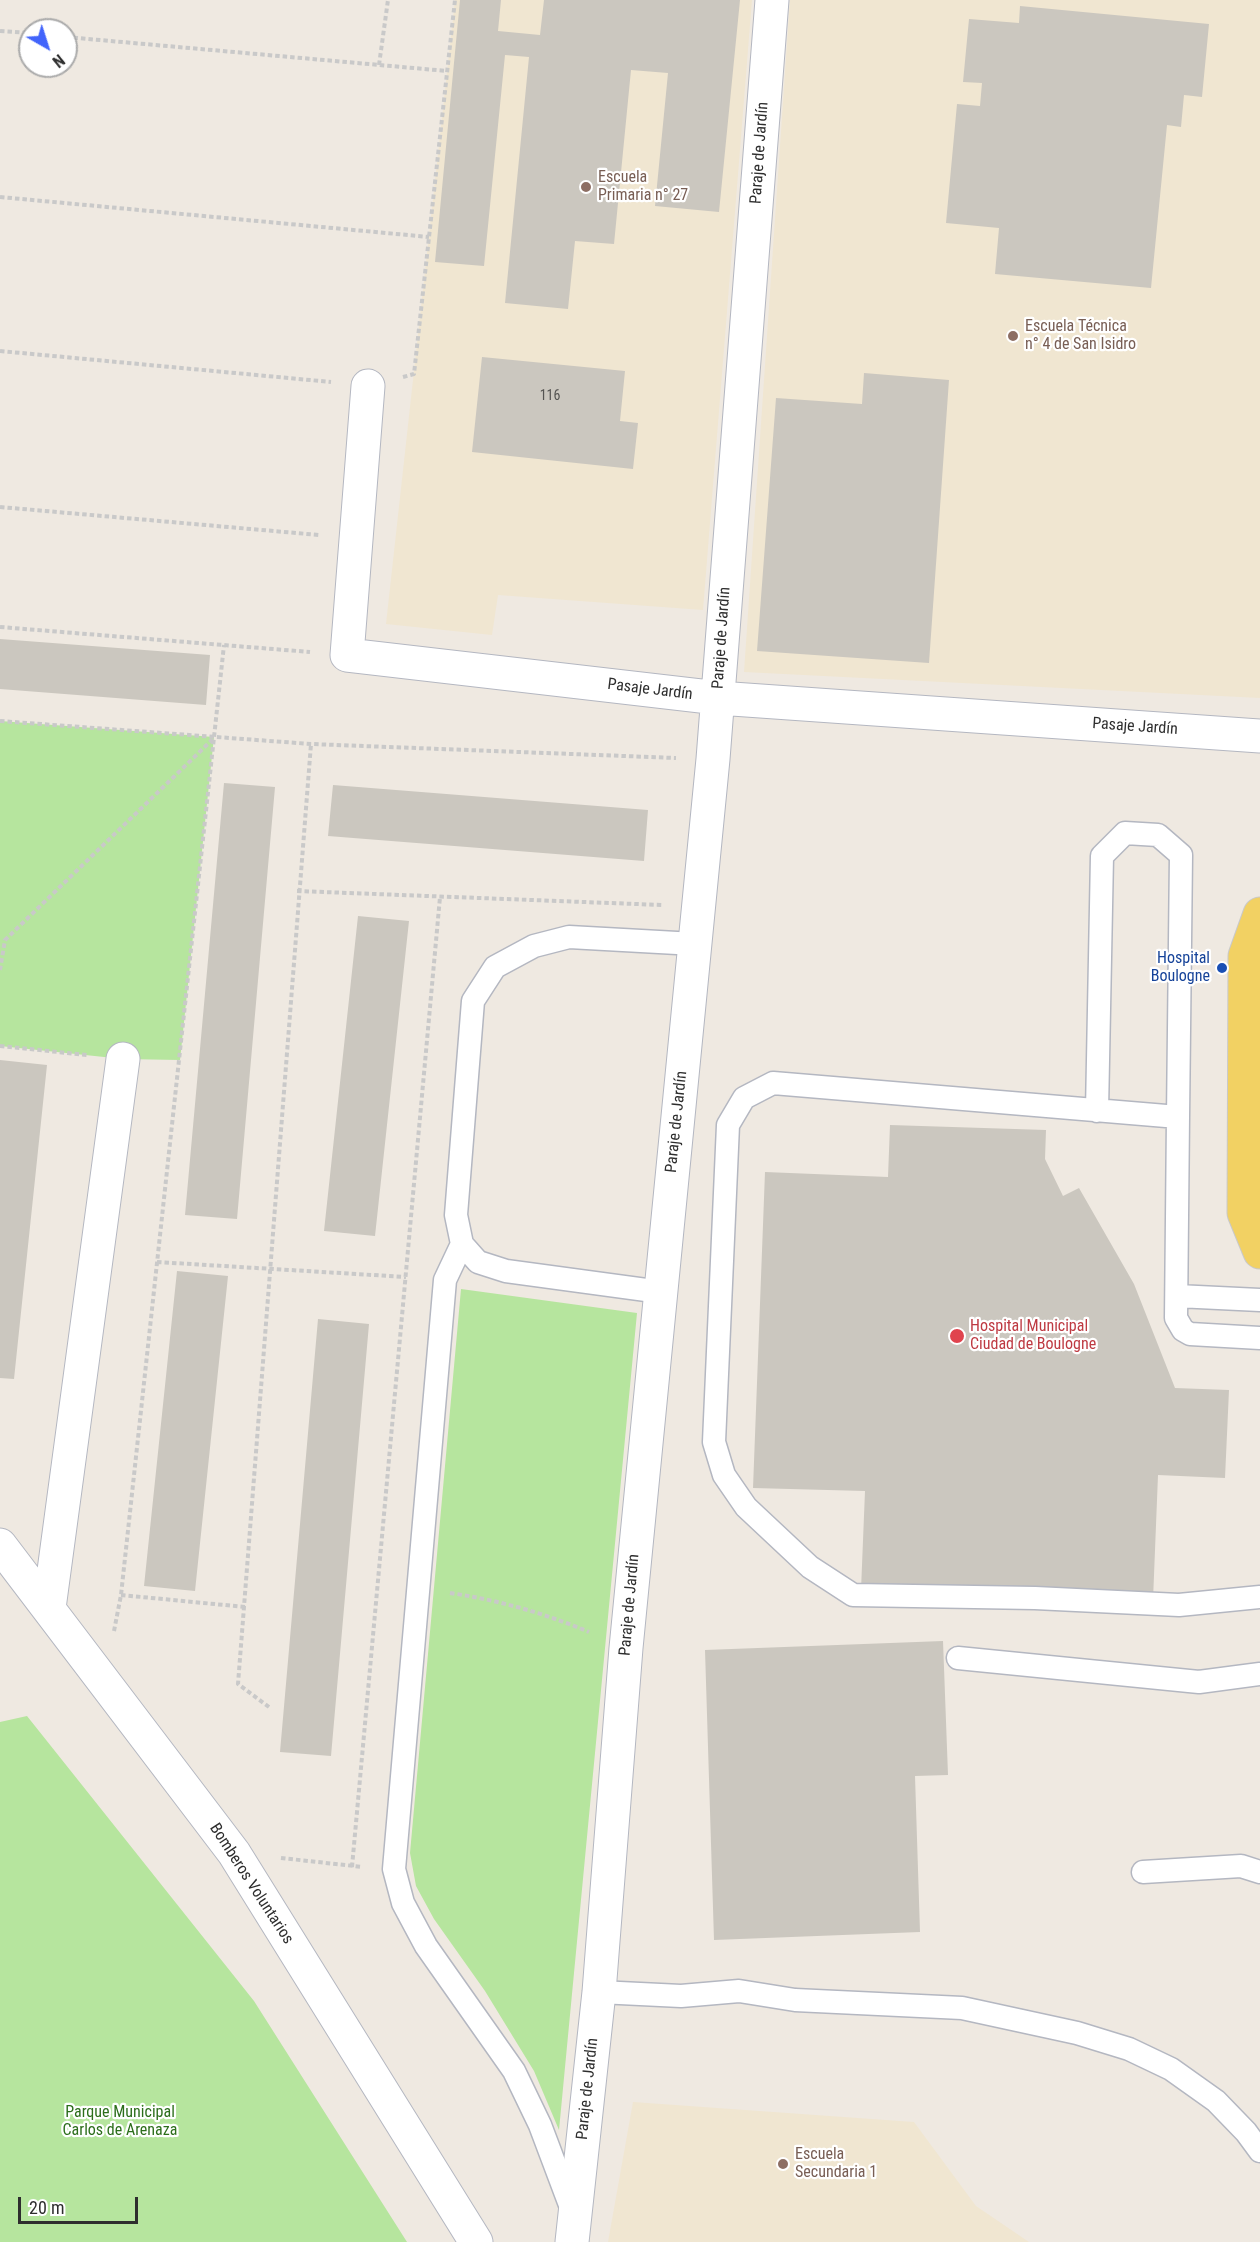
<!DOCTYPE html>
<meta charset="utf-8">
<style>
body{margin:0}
#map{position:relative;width:1260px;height:2242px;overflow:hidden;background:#efe9e1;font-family:"Roboto Condensed",sans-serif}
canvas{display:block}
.north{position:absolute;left:18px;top:18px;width:60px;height:60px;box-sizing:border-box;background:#fff;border:2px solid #ababab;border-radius:50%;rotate:141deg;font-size:16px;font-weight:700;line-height:24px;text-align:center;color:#2e2e2e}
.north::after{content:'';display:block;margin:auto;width:21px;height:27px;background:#4264fb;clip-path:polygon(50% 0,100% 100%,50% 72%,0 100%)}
.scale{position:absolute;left:18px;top:2197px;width:120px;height:27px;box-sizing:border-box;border:3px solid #2e2e2e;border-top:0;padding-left:8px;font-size:18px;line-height:21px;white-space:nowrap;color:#2e2e2e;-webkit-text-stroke:4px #fff;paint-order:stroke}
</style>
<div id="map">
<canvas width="1260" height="2242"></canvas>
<div class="north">N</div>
<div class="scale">20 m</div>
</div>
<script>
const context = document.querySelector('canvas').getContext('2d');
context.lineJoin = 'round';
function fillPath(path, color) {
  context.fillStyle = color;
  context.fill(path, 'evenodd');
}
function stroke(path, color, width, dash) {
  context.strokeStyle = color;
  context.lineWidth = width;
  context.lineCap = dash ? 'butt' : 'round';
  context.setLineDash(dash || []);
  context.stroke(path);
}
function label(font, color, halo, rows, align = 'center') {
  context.font = font + ' "Roboto Condensed",sans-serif';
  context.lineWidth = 4.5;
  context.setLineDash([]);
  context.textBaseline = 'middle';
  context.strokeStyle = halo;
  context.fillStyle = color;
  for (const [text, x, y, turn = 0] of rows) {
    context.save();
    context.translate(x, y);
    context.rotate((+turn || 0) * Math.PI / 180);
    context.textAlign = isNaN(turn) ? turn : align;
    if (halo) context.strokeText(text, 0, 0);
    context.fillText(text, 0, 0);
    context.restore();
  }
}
fillPath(new Path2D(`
 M455 0H752L703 610 498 595 492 635 386 624Z
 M790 0H1260V698L744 672Z
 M633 2102 914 2122 976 2206 1029 2242H608Z`), '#f0e6d1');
fillPath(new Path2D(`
 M0 721 214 737 180 1060 123 1059 0 1046Z
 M461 1289 637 1313 559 2130 534 2071 485 1991 434 1919 416 1886 410 1853Z
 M27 1716 254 2001 407 2242H0V1722Z`), '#b6e59e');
fillPath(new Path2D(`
 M460 0H501L498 31 540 35 544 0H740L719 212 655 206 668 73 631 70 614 244 575 241 568 309 505 303 529 57 505 55 484 266 435 262Z
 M1020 6 1209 24 1202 97 1184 95 1181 127 1167 125 1151 288 995 274 999 228 946 223 957 104 980 106 982 83 963 82 969 19 1019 23Z
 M482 357 625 371 620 421 638 423 633 469 472 452Z
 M864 373 949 380 929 663 757 651 776 398 862 404Z
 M0 639 210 655 206 705 0 689Z
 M224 783 275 787 237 1219 185 1215Z
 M333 785 648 810 644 861 328 836Z
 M358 916 409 921 375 1236 324 1231Z
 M0 1060 47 1065 14 1379 0 1378Z
 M890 1125 1046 1130 1045 1159 1063 1196 1079 1188 1134 1284 1175 1388 1229 1390 1225 1478 1158 1475 1153 1600 861 1590 865 1491 753 1488 765 1172 888 1177Z
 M177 1271 228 1276 195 1591 144 1586Z
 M318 1319 369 1324 331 1756 280 1752Z
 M943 1641 948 1775 915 1776 920 1932 714 1940 705 1650Z`), '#cbc7bf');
const service = new Path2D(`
 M1097 1111 1102 856 1125 833 1158 835 1181 855 1178 1117
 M462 1244 445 1280 394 1869 403 1903 426 1946 514 2071 540 2125 572 2210
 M661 1292 506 1271 478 1262 462 1244 456 1215 473 1001 495 967 534 946 569 937 695 944
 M1177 1296 1260 1300
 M1260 1338 1190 1334 1183 1330 1176 1318 1178 1117 773 1083 744 1098 728 1125 714 1442 724 1475 746 1507 810 1567 853 1595 1035 1598 1179 1605 1260 1597
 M958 1658 1199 1682 1260 1674
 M1143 1872 1241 1866 1260 1872
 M599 1992 681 1996 739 1991 795 2000 962 2008 1077 2033 1129 2049 1171 2069 1216 2101 1246 2132 1260 2151`);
const minor = new Path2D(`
 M368 386 347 655 718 698 1260 736
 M0 1545 234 1853 476 2242
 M49 1608 123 1059
 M572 2242 599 1992 626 1648 713 759 772 0`);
const primary = new Path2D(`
 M1260 914 1245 956 1244 1213 1260 1252`);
stroke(service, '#b4b7c1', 25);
stroke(minor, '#b4b7c1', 35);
stroke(primary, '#c9c9c9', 35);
stroke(new Path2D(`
 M0 31 30 33
 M66 37 447 71
 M379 65 388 0
 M0 197 429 237
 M0 351 331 382
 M403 377 414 374 455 0
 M0 507 319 535
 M0 627 310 652
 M0 721 311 744 676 758
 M297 891 662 905
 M0 970 5 940 214 738
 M0 1046 87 1055
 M157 1262 406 1277
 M450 1593C498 1600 544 1613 589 1632
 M121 1595 245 1607
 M114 1631 121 1595 224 645
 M269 1707 238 1684 311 744
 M281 1858 363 1867
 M352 1867 440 897`), '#c9c9c9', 4, [4.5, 3]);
stroke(service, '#fff', 22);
stroke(minor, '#fff', 33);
stroke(primary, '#f2d163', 33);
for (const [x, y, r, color] of [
 [586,187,6,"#8d6e63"],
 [1013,336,6,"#8d6e63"],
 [1222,968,6,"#1a4fb4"],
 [957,1336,8,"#e0444e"],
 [783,2164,6,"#8d6e63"]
]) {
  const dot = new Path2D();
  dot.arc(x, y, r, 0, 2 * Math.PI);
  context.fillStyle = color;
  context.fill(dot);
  stroke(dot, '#fff', 2);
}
label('14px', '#555452', null, [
 ["116",550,396]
]);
label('16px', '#2e2e2e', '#fff', [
 ["Paraje de Jardín",760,153,-86],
 ["Paraje de Jardín",722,638,-86],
 ["Pasaje Jardín",650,690,7],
 ["Pasaje Jardín",1135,727,4],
 ["Paraje de Jardín",677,1122,-84],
 ["Paraje de Jardín",630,1605,-85],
 ["Bomberos Voluntarios",251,1884,57],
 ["Paraje de Jardín",588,2089,-84]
]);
label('16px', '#785e54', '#fff', [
 ["Escuela",598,178],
 ["Primaria n° 27",598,196],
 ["Escuela Técnica",1025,327],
 ["n° 4 de San Isidro",1025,345],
 ["Escuela",795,2155],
 ["Secundaria 1",795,2173]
], 'left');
label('16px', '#164399', '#fff', [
 ["Hospital",1210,959],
 ["Boulogne",1210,977]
], 'right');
label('16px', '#be3a42', '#fff', [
 ["Hospital Municipal",970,1327],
 ["Ciudad de Boulogne",970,1345]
], 'left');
label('16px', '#2c6e1b', '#fff', [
 ["Parque Municipal",120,2113],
 ["Carlos de Arenaza",120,2131]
]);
</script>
